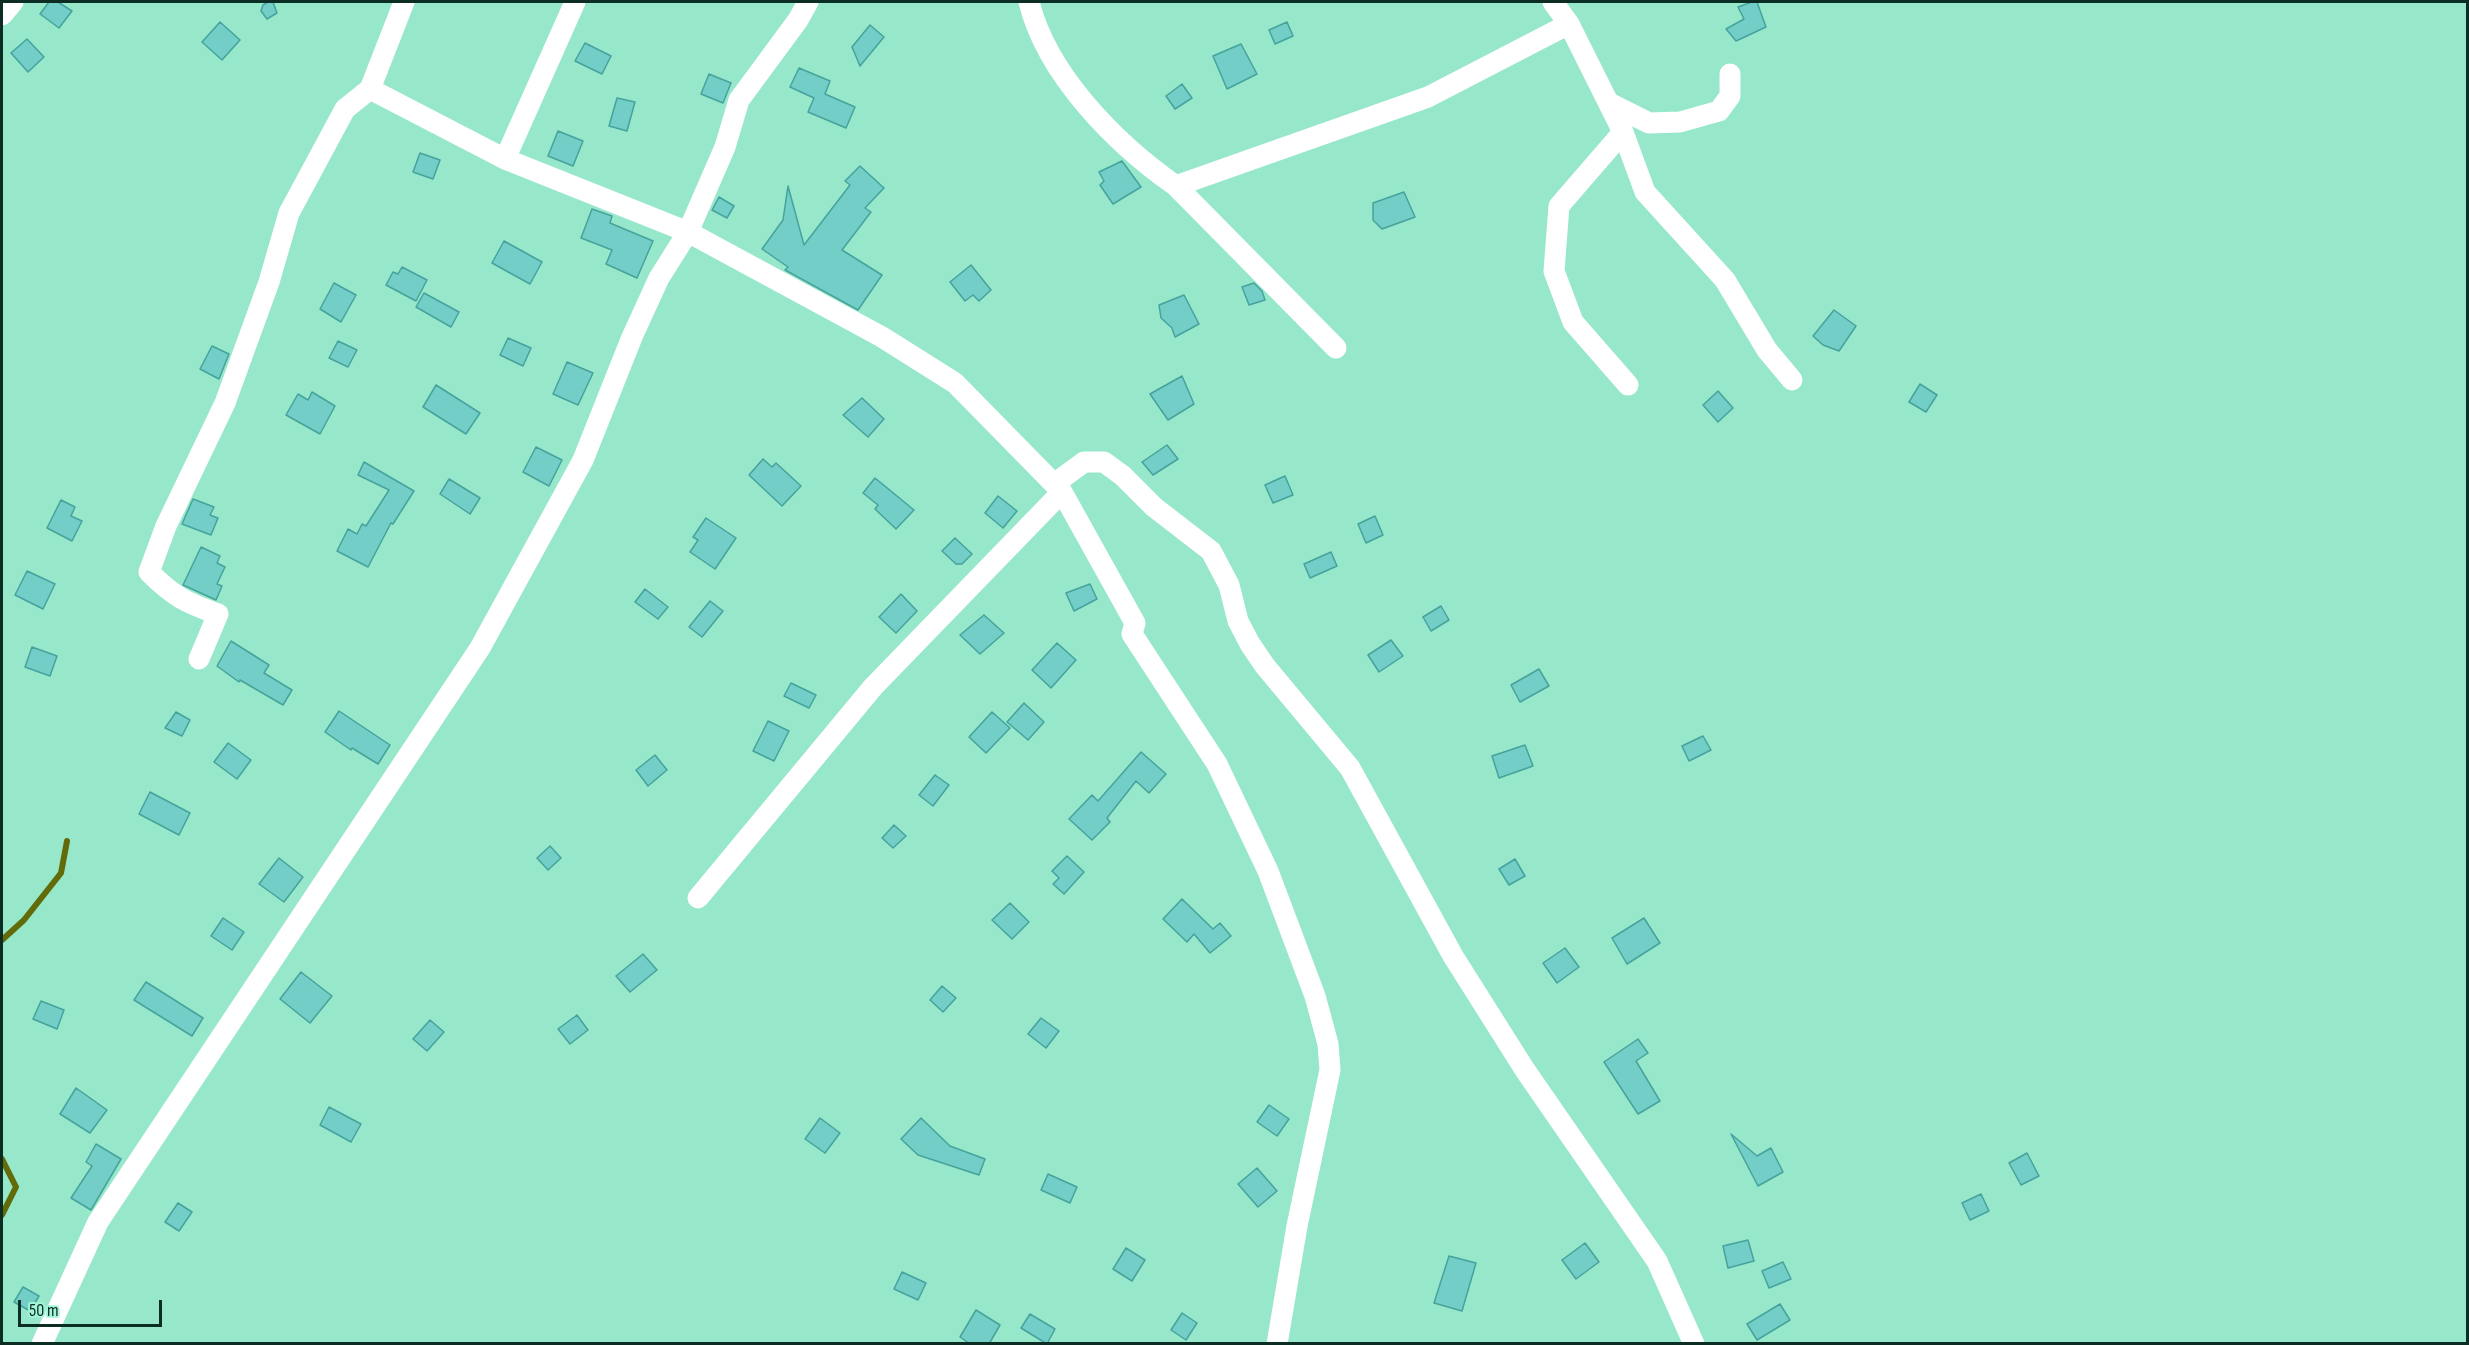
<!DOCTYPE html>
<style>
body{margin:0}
#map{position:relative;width:2469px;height:1345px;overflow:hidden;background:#97e7ca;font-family:"Sofia Sans Condensed",sans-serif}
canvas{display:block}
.frame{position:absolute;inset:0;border:3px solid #0b2d23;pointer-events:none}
.scale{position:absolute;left:18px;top:1300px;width:144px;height:27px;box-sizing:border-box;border:3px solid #0b2d23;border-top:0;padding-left:8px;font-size:18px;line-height:21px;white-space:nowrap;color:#0b2d23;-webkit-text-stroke:4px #a4f4d7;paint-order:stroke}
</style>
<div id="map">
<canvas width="2469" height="1345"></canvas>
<div class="frame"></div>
<div class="scale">50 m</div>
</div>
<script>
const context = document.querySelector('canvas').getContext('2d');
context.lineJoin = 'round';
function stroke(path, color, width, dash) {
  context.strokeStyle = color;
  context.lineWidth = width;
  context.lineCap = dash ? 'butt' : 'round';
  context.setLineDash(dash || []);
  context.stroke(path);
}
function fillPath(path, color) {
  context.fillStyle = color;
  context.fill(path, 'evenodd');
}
stroke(new Path2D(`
 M2 940 24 920 61 873 67 841
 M2 1159 16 1187 2 1215`), '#616b0a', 6);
const building = new Path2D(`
 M49 2H58L72 11 59 28 40 14Z
 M268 2H273L277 13 267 19 261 11 263 5Z
 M1752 2H1757L1766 27 1736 41 1726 29 1744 19 1738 7Z
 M220 22 240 40 222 60 202 42Z
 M1287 22 1293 36 1275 44 1269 30Z
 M870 25 884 37 860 66 852 47Z
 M27 39 44 57 28 72 11 53Z
 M585 43 611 56 602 74 575 61Z
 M1241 44 1257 74 1227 89 1213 56Z
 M799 68 830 81 825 94 855 107 846 128 808 112 814 98 790 87Z
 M709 74 731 83 723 103 701 94Z
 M1182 84 1192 98 1175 109 1166 96Z
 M617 98 635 102 627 131 609 126Z
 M558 131 583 141 573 166 548 156Z
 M420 153 440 160 433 179 413 172Z
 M1122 161 1141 187 1113 204 1100 185 1104 181 1099 172Z
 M860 166 884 188 865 208 871 212 842 250 882 275 858 310 785 270 788 267 762 249 783 220 788 186 804 245 850 185 845 181Z
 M1404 192 1415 217 1382 229 1373 220V203Z
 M719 197 734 206 727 218 712 210Z
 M592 209 612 216 610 223 653 241 637 278 606 264 612 250 581 238Z
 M504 241 542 262 530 284 492 263Z
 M971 265 991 290 979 301 973 295 965 301 950 282Z
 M402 267 427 280 416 301 386 285 393 272 398 274Z
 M334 283 356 295 341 322 320 309Z
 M1254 283 1262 291 1265 300 1249 305 1242 287Z
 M424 293 459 312 451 327 416 307Z
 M1184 295 1199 324 1175 337 1172 328 1161 318 1159 305Z
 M1834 310 1856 326 1839 351 1823 345 1813 336Z
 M508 338 531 348 523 366 500 355Z
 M338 341 357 350 348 367 329 358Z
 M212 346 229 354 219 379 200 369Z
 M567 362 593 373 578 405 553 394Z
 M1182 376 1194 404 1168 420 1150 394Z
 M1920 384 1937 395 1926 412 1909 402Z
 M436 385 480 413 466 434 423 407Z
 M1718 391 1733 408 1718 422 1703 405Z
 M312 392 335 406 320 434 286 415 298 394 308 400Z
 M862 398 884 419 868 437 843 415Z
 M1167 445 1178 459 1153 475 1142 462Z
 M536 447 562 460 549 486 523 472Z
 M763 459 772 467 776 463 801 486 782 506 749 475Z
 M364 462 414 491 393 524 391 523 368 567 337 551 348 529 357 534 362 524 366 526 389 490 358 475Z
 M1285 476 1293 495 1273 503 1265 485Z
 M875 478 914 510 896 529 875 509 878 505 863 493Z
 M449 479 480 498 470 514 440 494Z
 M998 496 1017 511 1003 528 985 513Z
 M193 499 214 507 210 515 218 518 211 535 182 524Z
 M61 500 75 507 71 516 82 521 72 541 47 528Z
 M1375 516 1383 535 1366 543 1358 524Z
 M706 518 736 538 715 569 690 552 698 540 693 537Z
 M955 538 972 554 962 564H956L942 551Z
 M201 547 220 556 217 563 225 567 217 584 222 586 216 600 183 585Z
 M1331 552 1337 566 1310 578 1304 564Z
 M27 571 55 584 43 609 15 595Z
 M1090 584 1097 599 1074 611 1066 593Z
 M645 589 668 607 658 619 635 602Z
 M901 594 917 611 896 633 879 617Z
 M710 601 723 611 702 637 689 627Z
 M1441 606 1449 620 1431 631 1423 617Z
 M984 615 1004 633 980 654 960 635Z
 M1391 640 1403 656 1379 672 1368 655Z
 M231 641 269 665 264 673 292 690 283 705 240 680 239 682 217 666Z
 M1057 643 1076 660 1051 688 1032 670Z
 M32 647 57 656 50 676 25 667Z
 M1539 669 1549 686 1520 702 1511 685Z
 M791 683 816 695 809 708 784 696Z
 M1024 703 1044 722 1028 740 1007 722Z
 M339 711 390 745 378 764 352 748 351 750 325 732Z
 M176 712 190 720 182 736 165 728Z
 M992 712 1010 728 986 753 969 737Z
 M768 721 789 731 774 761 753 751Z
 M1703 736 1711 750 1689 761 1682 746Z
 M228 743 251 760 237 779 214 762Z
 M1525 745 1533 766 1499 778 1492 756Z
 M1141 752 1166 774 1149 793 1136 781 1107 818 1110 822 1092 840 1069 819 1092 795 1098 801Z
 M655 755 667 770 648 786 636 770Z
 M935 775 949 785 933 806 919 795Z
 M150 792 190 813 179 835 139 814Z
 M894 825 906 836 893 848 882 838Z
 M550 846 561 858 548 870 537 858Z
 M1067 856 1084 872 1064 894 1053 884 1059 878 1052 871Z
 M279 858 303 877 284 902 259 884Z
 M1515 859 1525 876 1509 885 1499 869Z
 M1182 899 1213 929 1220 923 1231 936 1210 953 1194 934 1187 942 1163 919Z
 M1010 903 1029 922 1012 939 992 920Z
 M223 918 244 932 232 950 211 936Z
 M1644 918 1660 943 1627 964 1612 938Z
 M1565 948 1579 967 1557 983 1543 963Z
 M643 954 657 970 630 992 616 976Z
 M301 972 332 996 310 1023 280 999Z
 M146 982 203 1018 192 1036 134 1000Z
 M942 986 956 998 943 1012 930 1000Z
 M41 1001 64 1010 57 1029 33 1019Z
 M577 1015 588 1030 570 1044 558 1029Z
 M1041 1018 1059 1031 1046 1048 1028 1034Z
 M430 1020 444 1032 427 1051 413 1039Z
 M1638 1039 1648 1053 1636 1061 1660 1101 1638 1114 1604 1062Z
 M76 1088 107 1110 90 1133 60 1114Z
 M1269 1105 1289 1119 1277 1136 1257 1122Z
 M329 1107 361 1124 351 1142 320 1125Z
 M820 1118 840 1133 825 1153 805 1139Z
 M921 1118 950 1146 985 1159 979 1175 918 1155 901 1139Z
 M1731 1134 1757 1156 1771 1148 1783 1172 1758 1186Z
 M96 1144 121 1159 91 1210 71 1198 92 1166 86 1162Z
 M2027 1153 2039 1176 2021 1185 2009 1163Z
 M1257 1168 1277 1191 1258 1207 1238 1184Z
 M1048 1174 1077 1187 1070 1203 1041 1190Z
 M1981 1194 1989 1211 1970 1220 1962 1203Z
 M178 1203 192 1212 179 1231 165 1222Z
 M1748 1240 1754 1261 1728 1268 1723 1246Z
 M1585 1243 1599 1262 1576 1279 1562 1260Z
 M1126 1248 1145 1260 1132 1281 1113 1269Z
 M1449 1256 1476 1263 1462 1311 1434 1303Z
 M1783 1262 1791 1279 1769 1288 1762 1271Z
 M902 1272 926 1283 918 1300 894 1289Z
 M23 1287 39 1296 30 1311 14 1302Z
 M1780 1304 1790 1320 1757 1340 1747 1324Z
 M976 1310 1000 1325 989 1344H970L960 1337Z
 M1182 1313 1197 1323 1186 1340 1171 1330Z
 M1030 1314 1055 1329 1047 1344 1021 1328Z`);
fillPath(building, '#72cec7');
stroke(building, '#45a39c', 1.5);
stroke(new Path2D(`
 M1029 2C1047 75 1116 144 1176 186L1336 348
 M1553 2 1569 24 1623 132 1645 192 1725 280 1767 350 1792 380
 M2 15 13 2
 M370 89 505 159 688 232 882 337 955 383 1062 492 1135 623 1132 634 1217 764 1268 871 1315 996 1328 1044 1330 1070 1297 1226 1277 1344
 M1609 103 1649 123 1680 122 1719 111 1730 96V74
 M1623 132 1559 206 1554 271 1573 322 1628 385
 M505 159 575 2
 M1176 186 1428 97 1569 24
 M1054 484 1084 462H1104L1123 476 1154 507 1211 551 1229 585 1238 621 1250 644 1265 666 1350 768 1453 956 1525 1070 1657 1261 1694 1344
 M199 659 218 614C186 603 173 596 149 572L166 526 225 403 269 282 289 213 345 109 370 89 404 2
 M698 898 873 687 1062 492
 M42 1344 98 1222 480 648 583 460 632 337 659 278 688 232 725 147 739 100 798 20 808 2`), '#fff', 21);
</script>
